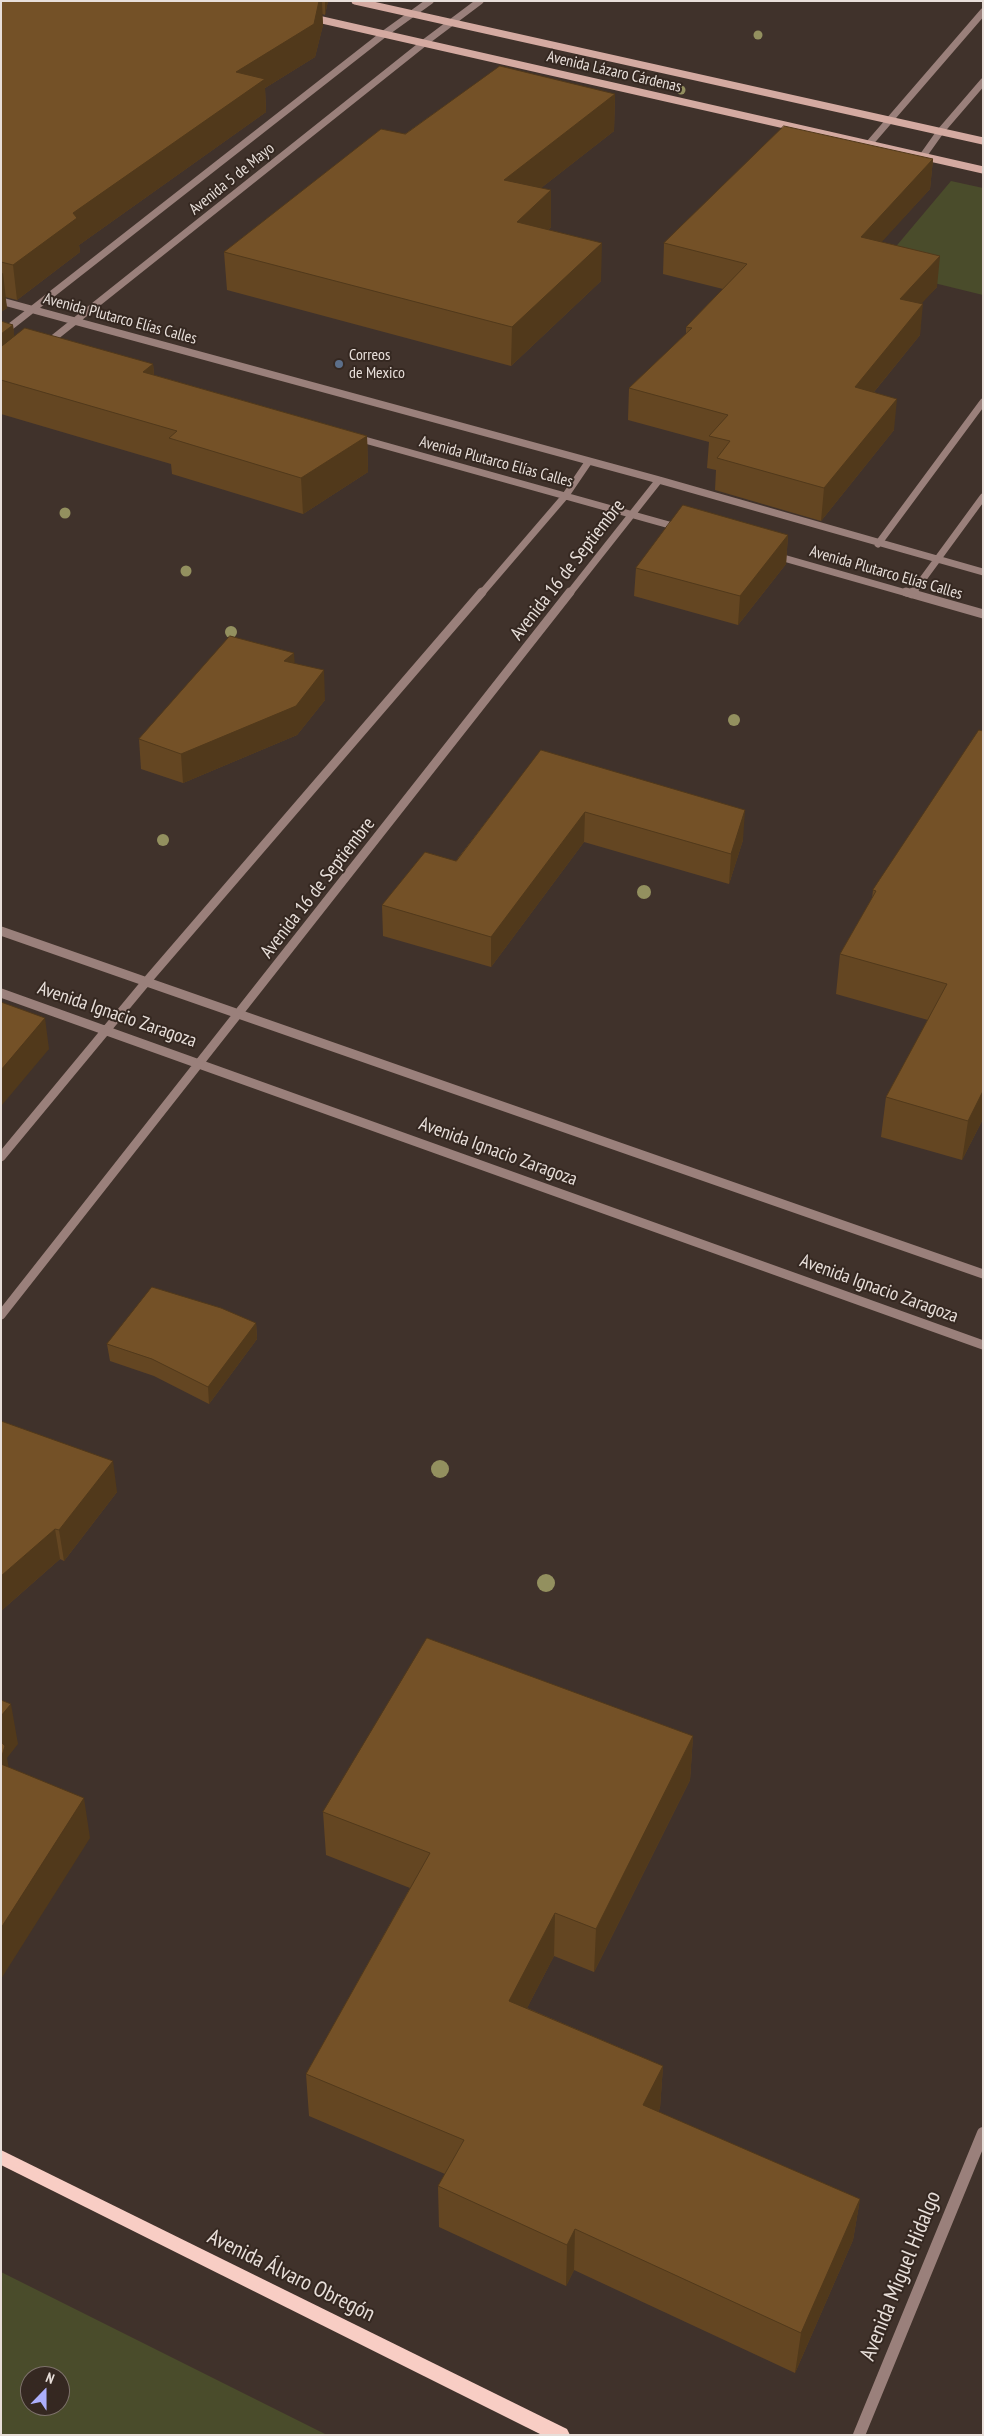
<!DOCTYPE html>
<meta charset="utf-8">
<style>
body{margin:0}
#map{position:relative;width:984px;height:2436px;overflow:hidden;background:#40322b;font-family:"PT Sans Narrow",sans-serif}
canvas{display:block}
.frame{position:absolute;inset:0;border:2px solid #e8dfda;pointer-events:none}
.north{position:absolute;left:20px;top:2366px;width:50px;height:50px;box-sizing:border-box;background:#352821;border:1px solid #7d716b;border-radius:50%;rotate:22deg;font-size:14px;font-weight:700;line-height:20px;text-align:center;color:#e8dfda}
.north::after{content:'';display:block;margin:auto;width:18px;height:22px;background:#acaffb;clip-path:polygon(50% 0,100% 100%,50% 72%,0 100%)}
</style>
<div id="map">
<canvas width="984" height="2436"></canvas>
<div class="frame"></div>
<div class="north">N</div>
</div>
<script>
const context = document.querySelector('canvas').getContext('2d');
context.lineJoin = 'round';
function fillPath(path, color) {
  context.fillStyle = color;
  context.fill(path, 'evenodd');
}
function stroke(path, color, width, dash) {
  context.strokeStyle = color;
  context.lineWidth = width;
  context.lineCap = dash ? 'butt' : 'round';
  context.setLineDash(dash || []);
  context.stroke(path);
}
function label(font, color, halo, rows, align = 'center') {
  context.font = font + ' "PT Sans Narrow",sans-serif';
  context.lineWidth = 4;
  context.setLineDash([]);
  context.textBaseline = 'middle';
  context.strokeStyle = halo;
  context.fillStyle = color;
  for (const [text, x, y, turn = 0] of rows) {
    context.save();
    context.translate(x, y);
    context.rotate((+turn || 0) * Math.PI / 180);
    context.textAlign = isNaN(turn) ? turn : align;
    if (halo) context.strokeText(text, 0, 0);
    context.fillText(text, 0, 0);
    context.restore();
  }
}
fillPath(new Path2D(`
 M951 181 983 188V295L877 269Z
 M1 2272 327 2435H1ZM30 2376H60V2406H30Z`), '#4a4c2b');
stroke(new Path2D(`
 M869 144 983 12
 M923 156 940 132 983 82
 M1 301 659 480 983 572
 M1 334 384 34 430 1
 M45 345 424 43 480 1
 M354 437 680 528
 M878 544 983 402
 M773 555 910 594
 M481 594 566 495 589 461
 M569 594 659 480
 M912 594 983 497`), '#9a807b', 7);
stroke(new Path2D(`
 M906 592 983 614
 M912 594 913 592
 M1 931 983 1274
 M1 993 983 1345
 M1 1157 146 982 482 592
 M1 1315 570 592`), '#9a807b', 9);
stroke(new Path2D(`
 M859 2435 983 2133`), '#9a807b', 12);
stroke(new Path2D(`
 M355 1 983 141
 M309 17 983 170`), '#d4aaa1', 7);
fillPath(new Path2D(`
 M1 2150 567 2429 570 2435H542L1 2165Z`), '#f8cdc4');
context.fillStyle = '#93905f';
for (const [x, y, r] of [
 [758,35,4.5],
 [681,90,4.5],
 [65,513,5.5],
 [186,571,5.5],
 [231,632,6],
 [734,720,6],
 [163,840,6],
 [644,892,7],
 [440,1469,9],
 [546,1583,9]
]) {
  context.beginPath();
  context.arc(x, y, r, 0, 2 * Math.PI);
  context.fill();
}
fillPath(new Path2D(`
 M1 1H328L325 15 322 14 323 25 315 57 265 88 266 112 79 245 80 252 17 300 5 297 7 308 1 312Z
 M615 94 614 131 541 188 551 227 548 230 601 281 511 366 227 290 224 252 405 134Z
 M933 159 930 189 881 242 937 287 921 303 920 335 874 392 894 430 821 521 715 490 716 470 707 468 709 442 628 420 629 388 686 334V327L723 289 663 274 664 243Z
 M1 321 13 325 14 337 153 364 154 375 367 436 368 472 303 514 172 474 171 464 1 414Z
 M788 535 786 564 738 625 634 596 636 568Z
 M295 664 325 700 297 735 183 783 141 769 139 739Z
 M979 730 983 1119 962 1160 881 1137 886 1097 928 1020 836 994 840 954 872 899 873 890Z
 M541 750 743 840 729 884 584 842 491 967 383 936 382 905 456 861Z
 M256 1323 257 1339 209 1404 154 1376 110 1361 107 1344Z
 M1 1421 117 1492 64 1561 60 1559 1 1611Z
 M693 1736 690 1780 594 1972 554 1956 527 2008 663 2066 660 2108 658 2112 860 2199 853 2240 795 2373 574 2270 566 2286 439 2227 438 2186 445 2174 309 2116 306 2074 410 1888 326 1855 323 1812Z`), '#644622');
fillPath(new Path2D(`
 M319 1H322L323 25 315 57 265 88 266 112 79 245 80 252 17 300 13 265 236 72Z
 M325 1H328L325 15Z
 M615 94 614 131 504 217V180Z
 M933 159 930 189 858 268 861 237Z
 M551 190V227L517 260V222Z
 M602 243 601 281 511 366 512 327Z
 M940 256 937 287 897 330 900 299Z
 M3 273 7 308 1 312V274Z
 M923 304 920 335 852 419 855 387Z
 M13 325 17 360 1 373V334Z
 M153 364 156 400 143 372Z
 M897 399 894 430 821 521 824 488Z
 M367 436 368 472 303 514 301 478Z
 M788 535 786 564 738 625 740 596Z
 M294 653 296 682 284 661Z
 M324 670 325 700 297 735 183 783 181 754Z
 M745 810 743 840 729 884 731 854Z
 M585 812 584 842 491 967V937Z
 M45 1018 49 1049 2 1105 1 1100V1070Z
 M983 1091V1119L962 1160 968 1121Z
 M256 1323 257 1339 209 1404 208 1387Z
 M113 1461 117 1492 64 1561 59 1530Z
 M55 1529 60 1559 1 1611V1576Z
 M11 1704 18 1744 7 1758 12 1786 1 1771V1716Z
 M693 1736 690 1780 594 1972 596 1929Z
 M84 1798 90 1838 1 1979V1928Z
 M555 1913 554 1956 509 2043V2001Z
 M663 2066 660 2108 640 2147 643 2105Z
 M860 2199 853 2240 795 2373 801 2333Z
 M575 2229 574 2270 566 2286 567 2245Z`), '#51391b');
const building = new Path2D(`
 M1 1H319L314 24 236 72 265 79 73 213 77 218 13 265 1 262Z
 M500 66 615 94 504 180 551 190 517 222 602 243 512 327 224 252 381 129 405 134Z
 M784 126 933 159 861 237 940 256 900 299 923 304 855 387 897 399 824 488 717 458 730 441 709 436 728 415 629 388 692 328 686 327 747 264 664 243Z
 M1 321 13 325 1 334Z
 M25 328 153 364 143 372 367 436 301 478 169 438 177 431 1 380V347Z
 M683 505 788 535 740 596 636 568Z
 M230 636 294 653 284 661 324 670 296 706 181 754 139 739Z
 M979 730 983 731V1091L968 1121 886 1097 947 984 840 954 876 891 873 890Z
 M541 750 745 810 731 854 585 812 491 937 382 905 425 852 456 861Z
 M1 1002 45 1018 1 1070Z
 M152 1287 221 1308 256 1323 208 1387 152 1359 107 1344Z
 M1 1421 113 1461 59 1530 55 1529 1 1576Z
 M427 1638 693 1736 596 1929 555 1913 509 2001 663 2066 643 2105 860 2199 801 2333 575 2229 567 2245 438 2186 464 2140 306 2074 430 1853 323 1812Z
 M1 1700 11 1704 1 1716Z
 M1 1742 5 1746 1 1759Z
 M1 1764 84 1798 1 1928Z`);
fillPath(building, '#745127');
stroke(building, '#51391b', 1);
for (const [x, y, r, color] of [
 [339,364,5,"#5c6f8a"]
]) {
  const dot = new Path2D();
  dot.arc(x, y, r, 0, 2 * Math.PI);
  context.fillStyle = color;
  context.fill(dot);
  stroke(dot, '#352821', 2);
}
label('16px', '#e8dfda', '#352821', [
 ["Avenida Lázaro Cárdenas",614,72,13],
 ["Avenida 5 de Mayo",232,179,-39],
 ["Avenida Plutarco Elías Calles",120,319,15],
 ["Avenida Plutarco Elías Calles",496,462,15],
 ["Avenida Plutarco Elías Calles",886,573,16]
]);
label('16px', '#e8dfda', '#352821', [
 ["Correos",349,355],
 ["de Mexico",349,373]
], 'left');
label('19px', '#e8dfda', '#352821', [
 ["Avenida 16 de Septiembre",568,570,-52],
 ["Avenida 16 de Septiembre",318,888,-52],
 ["Avenida Ignacio Zaragoza",117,1015,19],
 ["Avenida Ignacio Zaragoza",498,1152,20],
 ["Avenida Ignacio Zaragoza",879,1289,20]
]);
label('22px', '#e8dfda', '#352821', [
 ["Avenida Álvaro Obregón",291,2276,26],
 ["Avenida Miguel Hidalgo",901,2276,-68]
]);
</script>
